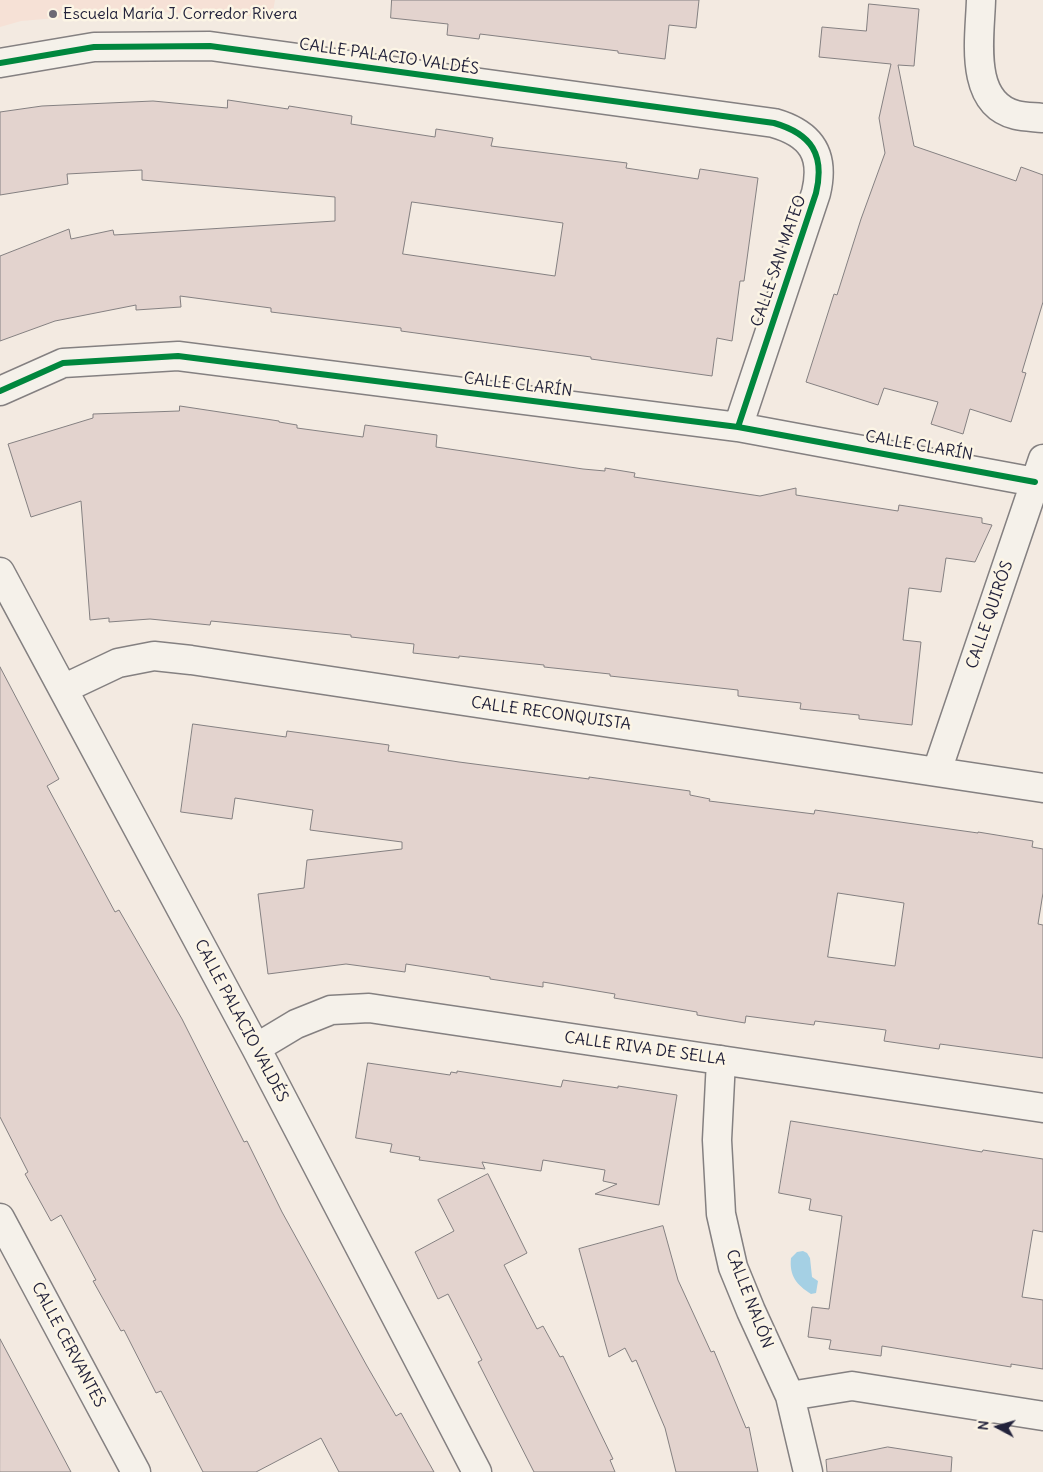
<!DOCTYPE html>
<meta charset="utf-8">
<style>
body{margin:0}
#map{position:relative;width:1043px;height:1472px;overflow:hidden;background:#f3eae1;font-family:Delius,sans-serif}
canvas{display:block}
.north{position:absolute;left:973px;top:1402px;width:50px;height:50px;-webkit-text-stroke:4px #fcf5e5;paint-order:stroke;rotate:276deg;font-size:14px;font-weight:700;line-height:20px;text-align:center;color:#22223b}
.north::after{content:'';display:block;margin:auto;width:18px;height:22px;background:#22223b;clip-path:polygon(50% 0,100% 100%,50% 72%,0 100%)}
</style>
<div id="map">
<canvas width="1043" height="1472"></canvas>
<div class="north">N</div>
</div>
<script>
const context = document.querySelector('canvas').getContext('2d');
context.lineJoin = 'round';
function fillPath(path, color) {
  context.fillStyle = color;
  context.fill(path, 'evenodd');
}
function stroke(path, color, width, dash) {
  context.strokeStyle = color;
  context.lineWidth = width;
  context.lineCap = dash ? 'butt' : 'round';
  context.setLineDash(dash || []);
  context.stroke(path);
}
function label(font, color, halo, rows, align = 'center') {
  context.font = font + ' Delius,sans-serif';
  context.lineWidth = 5;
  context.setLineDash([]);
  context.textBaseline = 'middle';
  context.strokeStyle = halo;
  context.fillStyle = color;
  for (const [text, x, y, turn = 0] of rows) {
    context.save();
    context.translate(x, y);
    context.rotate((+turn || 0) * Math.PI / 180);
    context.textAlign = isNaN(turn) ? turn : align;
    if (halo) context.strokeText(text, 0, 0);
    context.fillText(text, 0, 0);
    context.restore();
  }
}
fillPath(new Path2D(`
 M0 0H275L272 17 139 11 21 21 0 27Z`), '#f6e1d6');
fillPath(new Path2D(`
 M803 1251 807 1253 810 1258 812 1277 818 1281 816 1293 811 1294C797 1285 789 1276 791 1258L797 1252Z`), '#a5d0e4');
const building = new Path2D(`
 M392 0H699L696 28 669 25 665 59 618 53V51L480 34 479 39 447 35 448 24 391 18Z
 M869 4 919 9 914 66 898 65 914 146 1016 181 1021 167 1043 175V302L1022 372 1026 373 1011 422 970 409 963 434 931 424 938 402 884 388 878 405 806 382 834 294 837 295 861 219 885 153 879 118 891 64 819 57 822 27 866 31Z
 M228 100 288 109 289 106 352 116 351 124 435 137 436 129 493 138 491 146 627 163 626 168 698 179 700 169 758 178 744 281H740L732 341 717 338 712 376 591 359V357L401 331V328L271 312V308L180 296 181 307 136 310V305L55 321 0 341V256L69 229 71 239 113 230 114 235 335 221V197L142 180V170L67 174 68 184 0 195V112L42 106 153 101 227 108ZM412 202 563 223 555 276 403 254Z
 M180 406 279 421V422L297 425V428L363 437 365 425 437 435 436 447 583 469 605 471V468L635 473 634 477 760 496 796 488V495L898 511 899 505 982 518V523L992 525 975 562 946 558 941 592 909 588 903 640 921 642 912 725 859 719V715L800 709 801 703 738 696V690L610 676V674L544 667V665L459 656V658L413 653 414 644 351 637V635L211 621 210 625 150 619 109 622V618L90 620 81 501 31 517 8 444 93 418V414L179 411Z
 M0 667 59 779 47 786 115 912 119 910 182 1019 244 1142 247 1141 282 1212 367 1366 396 1416 401 1413 434 1472H339L321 1438 256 1472H203L161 1391 156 1393 124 1330 121 1331 93 1281 96 1280 61 1215 51 1221 25 1174 28 1172 0 1117Z
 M193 724 286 737 287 731 389 745 388 751 459 762 589 779V777L690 791V795L710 799 709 801 814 814 815 810 978 833V832L1033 841 1032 847 1043 849V893L1038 924 1043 925V1058L940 1044 939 1049 884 1041 886 1030 815 1021 814 1025 746 1016 745 1023 697 1015V1012L614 998 615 994 543 982V987L490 979V977L406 964 405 972 346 964 268 974 258 894 304 888 307 860 402 849V842L310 830 313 810 235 798 232 819 181 812ZM838 893 904 903 895 966 828 957Z
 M368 1063 450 1075 451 1072 457 1073V1071L561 1087 563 1080 618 1088V1086L677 1095 659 1205 595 1194 617 1184 603 1181 605 1170 543 1160 541 1171 482 1162 485 1169 419 1160 420 1157 390 1152 392 1144 356 1138Z
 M791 1121 982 1152 983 1150 1043 1159V1232L1033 1230 1022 1297 1043 1300V1369L1011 1364V1367L882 1346 881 1356 829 1349 831 1340 808 1337 812 1307 829 1309 842 1216 809 1210 811 1199 779 1193Z
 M488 1174 527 1253 504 1265 537 1329 543 1326 560 1357 563 1356 613 1459 610 1460 615 1472H534L478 1362 482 1360 448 1294 438 1299 415 1252 454 1231 438 1200Z
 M663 1226 678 1280 711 1352 714 1351 746 1428 749 1427 758 1472H676L665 1428 636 1360 632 1362 625 1348 609 1357 579 1249Z
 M0 1339 54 1440 71 1472H0Z
 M888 1447 952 1457 951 1472H827L826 1460Z`);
fillPath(building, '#e3d3ce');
stroke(building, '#848081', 1);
const minor = new Path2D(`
 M981 0C980 37 968 103 1016 115 1024 117 1034 117 1043 118
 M0 63 94 47 210 46 774 123C812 134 825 155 816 193L738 427
 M0 391 63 363 178 356 738 427 1035 482
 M0 572 256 1048 477 1472
 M63 689 118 663 154 656 191 660 1043 788
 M937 771 1043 459
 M256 1048 296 1024 331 1010 369 1008 1043 1108
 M721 1060 717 1140 721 1214 733 1267 751 1311 790 1396 808 1472
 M0 1218 136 1472
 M790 1396 852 1386 1043 1416`);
stroke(minor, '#848081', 31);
stroke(minor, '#f5f1ea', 28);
stroke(new Path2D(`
 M0 63 94 47 210 46 774 123C812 134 825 155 816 193L738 427
 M0 391 63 363 178 356 738 427 1035 482`), '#00873e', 6);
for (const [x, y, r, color] of [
 [53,14,5,"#6b6875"]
]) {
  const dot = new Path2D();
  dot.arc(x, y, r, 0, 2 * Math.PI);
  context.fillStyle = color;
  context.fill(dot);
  stroke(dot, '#fcf5e5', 2);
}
label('16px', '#22223b', '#fcf5e5', [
 ["Escuela María J. Corredor Rivera",63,14]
], 'left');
label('16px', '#22223b', '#fcf5e5', [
 ["CALLE PALACIO VALDÉS",389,57,8],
 ["CALLE SAN MATEO",779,261,-71],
 ["CALLE CLARÍN",518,385,7],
 ["CALLE CLARÍN",919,446,10],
 ["CALLE QUIRÓS",990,615,-71],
 ["CALLE RECONQUISTA",551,714,8],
 ["CALLE PALACIO VALDÉS",241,1021,62],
 ["CALLE RIVA DE SELLA",645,1049,8],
 ["CALLE NALÓN",749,1299,69],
 ["CALLE CERVANTES",68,1345,62]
]);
</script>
